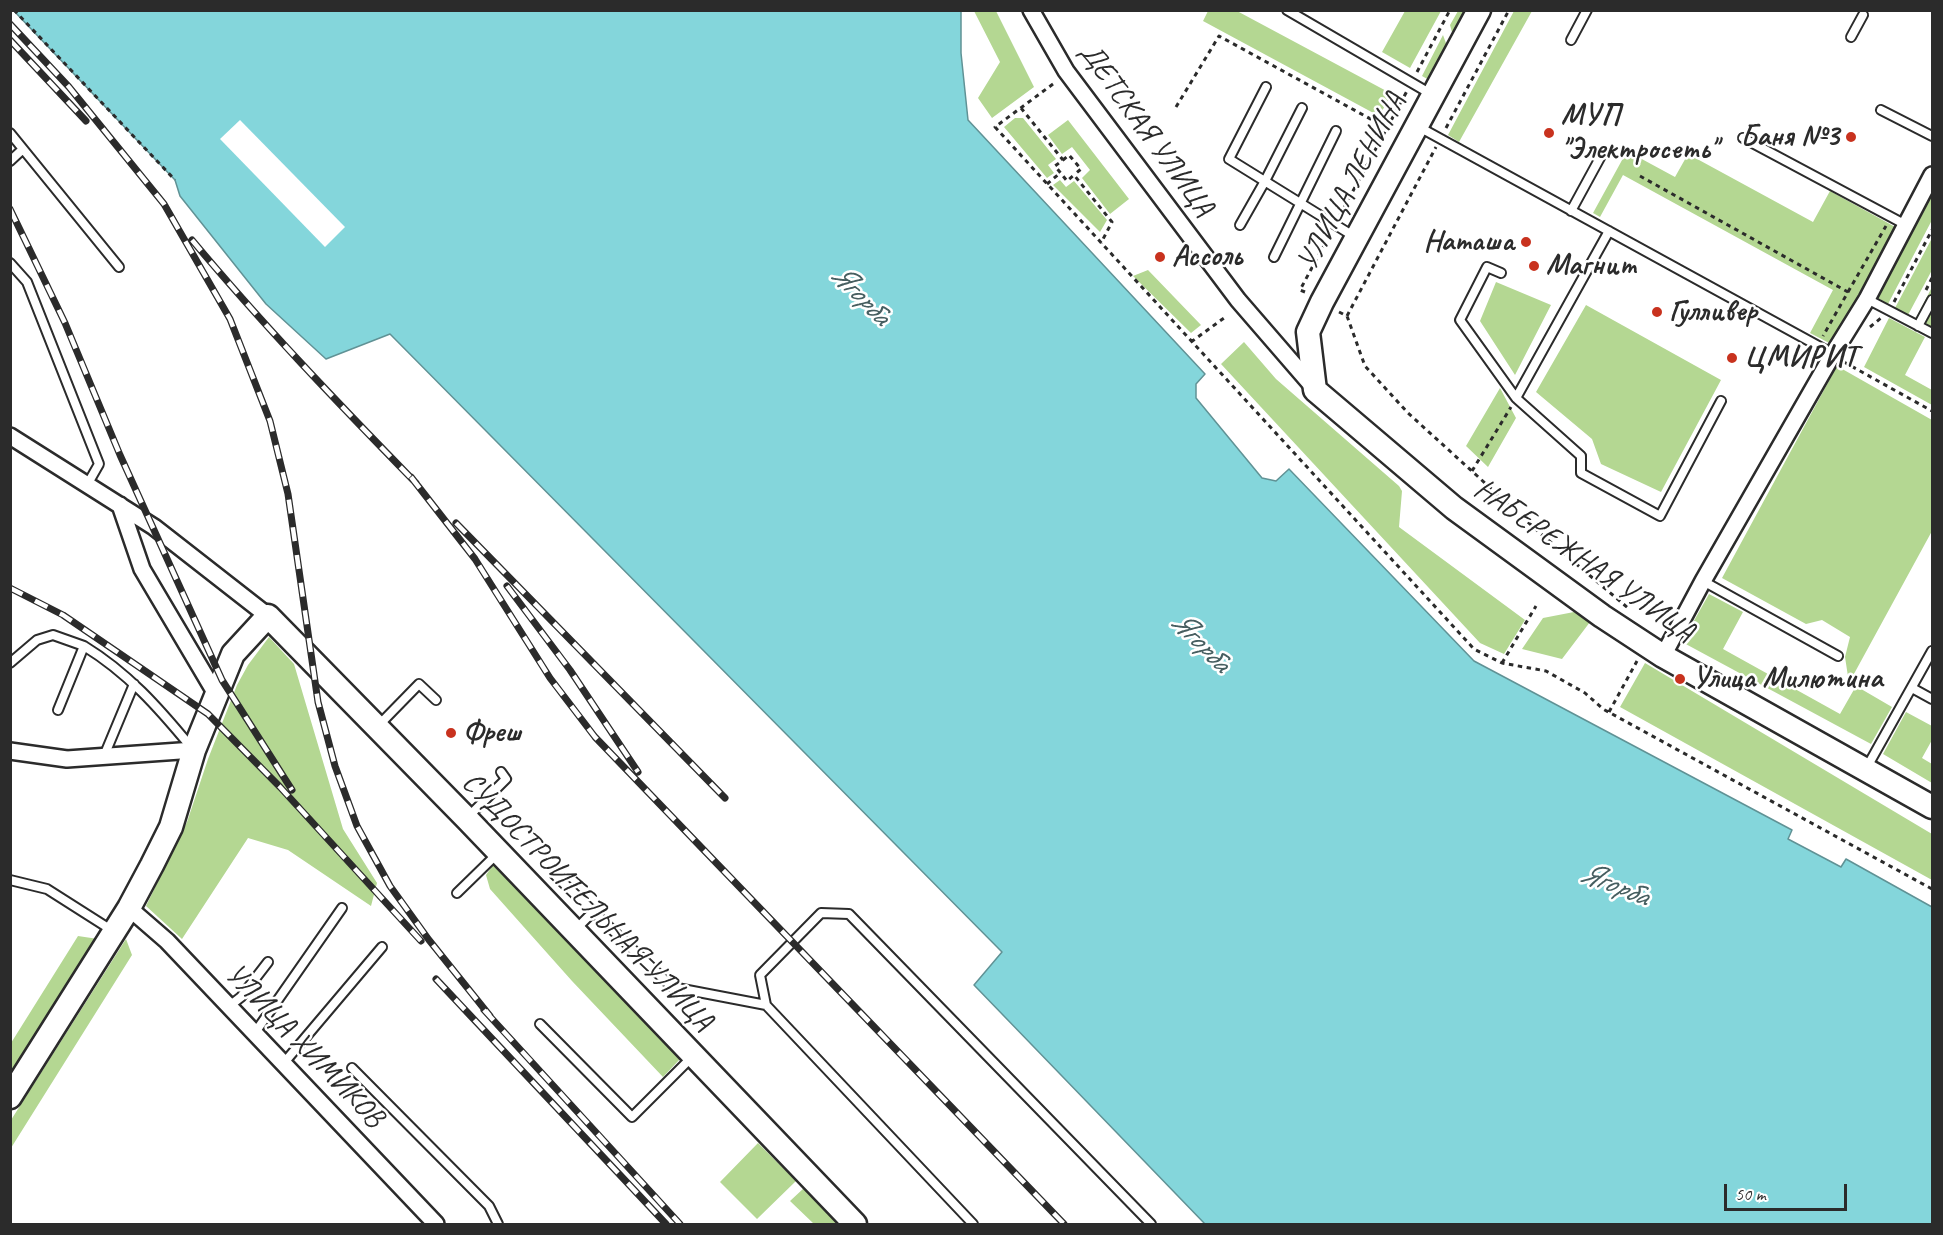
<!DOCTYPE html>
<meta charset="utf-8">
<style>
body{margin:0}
#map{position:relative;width:1943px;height:1235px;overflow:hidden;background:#fff;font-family:Caveat,sans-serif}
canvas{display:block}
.frame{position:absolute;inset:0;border:12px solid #2b2b2b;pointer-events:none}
.scale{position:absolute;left:1724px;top:1184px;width:123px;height:27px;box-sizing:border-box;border:3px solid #2b2b2b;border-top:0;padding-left:8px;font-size:18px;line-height:21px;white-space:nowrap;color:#2b2b2b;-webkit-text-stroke:4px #fff;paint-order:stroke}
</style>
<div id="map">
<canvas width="1943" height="1235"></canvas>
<div class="frame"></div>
<div class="scale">50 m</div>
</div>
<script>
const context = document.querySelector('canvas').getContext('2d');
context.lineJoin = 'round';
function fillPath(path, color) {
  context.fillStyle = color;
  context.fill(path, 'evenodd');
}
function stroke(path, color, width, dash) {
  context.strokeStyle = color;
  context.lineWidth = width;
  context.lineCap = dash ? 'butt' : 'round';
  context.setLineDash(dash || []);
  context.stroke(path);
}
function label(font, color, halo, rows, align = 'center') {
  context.font = font + ' Caveat,sans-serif';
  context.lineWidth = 5;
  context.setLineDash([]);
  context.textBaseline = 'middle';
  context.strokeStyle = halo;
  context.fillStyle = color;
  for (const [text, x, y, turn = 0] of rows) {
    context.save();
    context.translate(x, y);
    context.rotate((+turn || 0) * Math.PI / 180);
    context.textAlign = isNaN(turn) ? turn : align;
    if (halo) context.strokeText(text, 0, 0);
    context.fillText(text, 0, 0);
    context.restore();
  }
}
fillPath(new Path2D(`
 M974 11H996L1034 87 992 118 978 98 1000 62Z
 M1208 11H1237L1392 94 1379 116 1203 21Z
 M1405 11H1441L1410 68 1382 52Z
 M1458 11H1467L1453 36 1450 25Z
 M1514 11H1532L1459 142 1448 135Z
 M1443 35 1447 46 1429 80 1422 76Z
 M1015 118H1023L1056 159 1048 165 1054 173 1047 178 1004 127Z
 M1068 120 1129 199 1110 214 1082 178 1090 170 1072 147 1062 154 1048 135Z
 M1627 151 1675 177 1688 154 1813 222 1830 191 1897 228 1833 345 1810 333 1833 290 1623 175 1600 217 1593 213Z
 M1060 180 1066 187 1074 181 1107 220 1100 232 1053 185Z
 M1932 191V220L1888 304 1876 297Z
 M1932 238V270L1908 315 1895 308Z
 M1148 270 1201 325 1191 333 1133 276Z
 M1496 282 1551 305 1515 375 1480 321Z
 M1932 287V327L1916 318Z
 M1586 305 1721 380 1661 492 1601 464 1592 439 1536 392Z
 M1889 318 1925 337 1905 375 1932 390V405L1864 367Z
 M1244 342 1276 379 1399 486 1402 491 1399 527 1525 620 1504 654 1480 643 1221 364Z
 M1837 366 1932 420V531L1849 683 1845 657 1850 637 1822 620 1806 624 1722 578Z
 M1500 388 1516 418 1488 467 1466 446Z
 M1709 594 1743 612 1723 649 1840 714 1856 686 1892 707 1871 744 1682 642Z
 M1574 612 1590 622 1562 659 1522 649 1543 618Z
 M269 637 294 664 343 829 377 883 371 906 288 850 248 838 182 939 146 906 187 822 208 759 237 685 248 665Z
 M1645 663 1932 834V880L1620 707Z
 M1906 712 1932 726V740L1922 758 1932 764V783L1883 754Z
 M495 862 681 1058 663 1077 572 981 490 889 486 875Z
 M78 936 98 939 11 1079V1043Z
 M126 939 132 955 11 1148V1120Z
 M758 1143 796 1181 757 1219 720 1182Z
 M804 1188 840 1224H814L790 1201Z`), '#b4d792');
const water = new Path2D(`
 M14 11H961V53L968 120 1205 374 1196 384V398L1262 478 1276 481 1289 469 1474 661 1792 830 1788 839 1841 867 1846 859 1932 907V1224H1205L974 985 1002 952 390 334 326 359 266 304 180 196 175 180Z`);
fillPath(water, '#84d6db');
stroke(water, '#609295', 1.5);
fillPath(new Path2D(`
 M240 120 345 227 325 247 220 139Z`), '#fff');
const service = new Path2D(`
 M1287 10 1431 94
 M1851 37 1863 15
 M1571 40 1587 10
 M1266 87 1229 159 1355 237
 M1881 110 1932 136
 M1419 127 1833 354
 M10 133 119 267
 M1743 138 1906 225
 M10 161 23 149
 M1571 211 1601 156
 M1240 225 1265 181 1302 108
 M1274 257 1336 131
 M10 263 27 282 99 464 87 485
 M1501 273 1487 267 1460 320 1516 398 1609 231
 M1867 299 1932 333
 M1918 326 1932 300
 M1516 398 1581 456V473L1660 516 1721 401
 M1703 581 1838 656
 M10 663 37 640 53 635 84 646
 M1912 688 1932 699
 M58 710 84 646C128 673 158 707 191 747
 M378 726 419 684 436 700
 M104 756 134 684
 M1867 767 1932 651
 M469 816 506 779 501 772
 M555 875 672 987 766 1005
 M10 880 47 889 113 931
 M457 893 497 854
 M575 930 593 912
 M228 1007 241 997 268 962
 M540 1024 632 1117 692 1057
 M254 1034 342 908
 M283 1064 382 947
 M352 1068 489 1206 498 1224
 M973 1224 766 1005 760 975 821 913 849 914 1151 1224`);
const minor = new Path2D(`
 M1031 10 1066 71 1238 300 1315 389
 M10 436 154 527 268 616
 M120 505 142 569 216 694
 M1663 656 1703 581 1833 354 1867 299 1932 175
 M10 751 67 759 194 750
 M129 908 167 941 436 1224`);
const secondary = new Path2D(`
 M1479 10 1322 302 1308 332 1315 390 1454 508 1602 616 1663 656 1932 807
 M10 1097 129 908 152 865 171 827 194 750 233 654 268 616 467 819 855 1224`);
stroke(service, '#2b2b2b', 12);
stroke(minor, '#2b2b2b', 20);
stroke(secondary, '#2b2b2b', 27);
stroke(new Path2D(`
 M14 10 175 180
 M1417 72 1450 10
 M1053 84 995 127 1474 649 1502 663 1546 671 1585 693 1603 709 1932 889
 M1176 107 1219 36 1387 128
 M1021 108 1063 160 1055 166 1067 181 1074 175 1112 222 1101 243
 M1446 128 1509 10
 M1063 160 1069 155 1081 169 1074 175
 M1640 176 1848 292 1823 336
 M1047 184 1060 173
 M1340 215 1407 91
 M1926 290 1932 278
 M1305 292 1300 290 1330 234
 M1848 292 1886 226
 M1894 302 1932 230
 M1339 312 1347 316 1365 366 1408 413 1541 534 1628 608
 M1347 316 1436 147
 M1870 327 1881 318
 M1191 342 1224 318
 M1844 362 1932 411
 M1472 471 1511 407
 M1502 663 1536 606
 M1609 712 1637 661`), '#2b2b2b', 3, [4.5, 4.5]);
stroke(service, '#fff', 8);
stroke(minor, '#fff', 15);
stroke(secondary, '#fff', 22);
const rail = new Path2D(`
 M10 24 69 87 164 204 230 319 270 421 288 494 318 702 335 766 357 826 390 886 429 940 490 1016
 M10 40 86 121
 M10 209 65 323 120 455 222 680 292 790
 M192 240C263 325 339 404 416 483
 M411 477 475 559 550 678 595 737 1064 1224
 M456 523 725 798
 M507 586 570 670 638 772
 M10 588 63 615 208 714 280 787 421 941
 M436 979 666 1224
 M484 1010 680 1224`);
stroke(rail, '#2b2b2b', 7);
stroke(rail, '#fff', 4.5, [14]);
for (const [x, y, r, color] of [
 [1549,133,6,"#c8321e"],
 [1851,137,6,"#c8321e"],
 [1526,242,6,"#c8321e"],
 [1160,257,6,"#c8321e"],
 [1534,266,6,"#c8321e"],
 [1657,312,6,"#c8321e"],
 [1732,358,6,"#c8321e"],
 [1680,679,6,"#c8321e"],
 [451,733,6,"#c8321e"]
]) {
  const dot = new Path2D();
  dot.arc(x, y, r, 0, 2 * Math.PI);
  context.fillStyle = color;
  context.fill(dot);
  stroke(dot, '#fff', 2);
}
label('bold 30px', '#2b2b2b', '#fff', [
 ["МУП",1561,116],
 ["\"Электросеть\"",1561,150],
 ["Баня №3",1839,137,"right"],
 ["Наташа",1514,242,"right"],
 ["Ассоль",1172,257],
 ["Магнит",1546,266],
 ["Гулливер",1669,312],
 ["ЦМИРИТ",1744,358],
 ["Улица Милютина",1692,679],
 ["Фреш",463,733]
], 'left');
label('30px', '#2b2b2b', '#fff', [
 ["ДЕТСКАЯ УЛИЦА",1146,130,54],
 ["УЛИЦА ЛЕНИНА",1352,182,-62],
 ["НАБЕРЕЖНАЯ УЛИЦА",1584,561,35],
 ["СУДОСТРОИТЕЛЬНАЯ УЛИЦА",587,902,46],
 ["УЛИЦА ХИМИКОВ",304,1046,46]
]);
label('italic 32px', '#465e60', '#fff', [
 ["Ягорба",860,295,46],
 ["Ягорба",1200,642,46],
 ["Ягорба",1614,885,22]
]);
</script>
